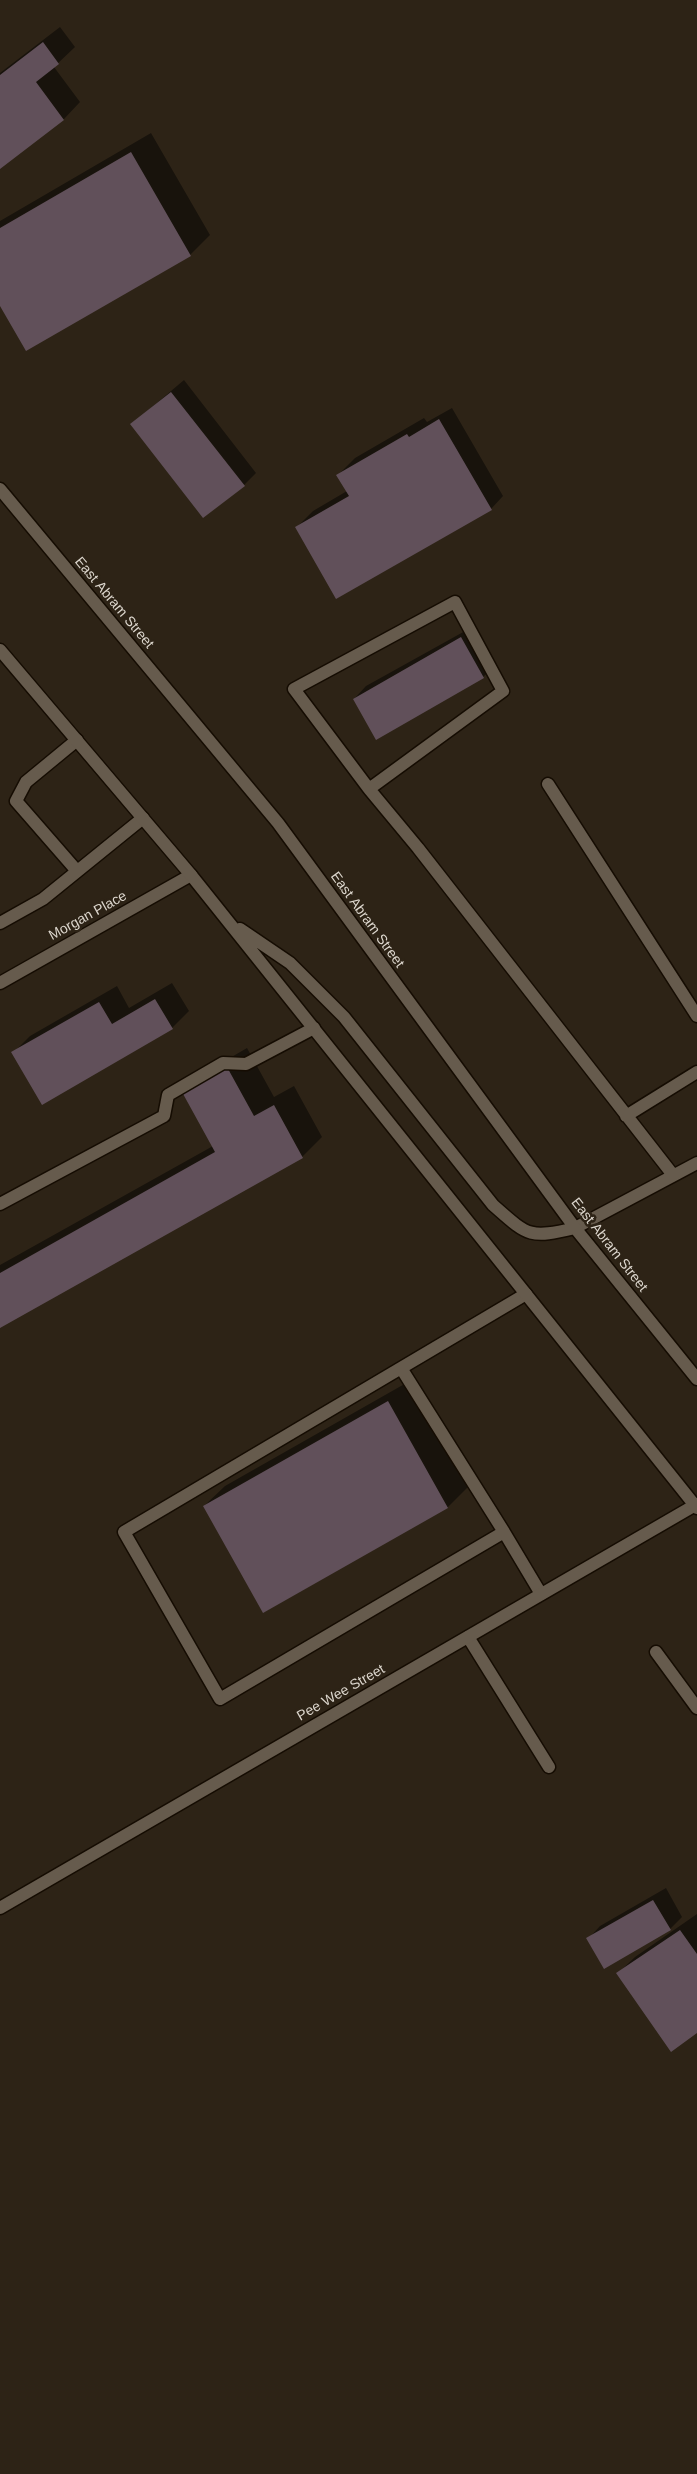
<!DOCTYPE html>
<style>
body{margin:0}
canvas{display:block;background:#2d2316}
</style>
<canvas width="697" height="2474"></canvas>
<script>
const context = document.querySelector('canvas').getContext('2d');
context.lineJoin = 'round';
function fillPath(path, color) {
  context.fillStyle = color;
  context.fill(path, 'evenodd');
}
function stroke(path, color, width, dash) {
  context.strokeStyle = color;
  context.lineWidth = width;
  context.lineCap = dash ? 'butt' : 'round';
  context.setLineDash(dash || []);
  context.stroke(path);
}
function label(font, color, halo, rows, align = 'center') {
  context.font = font + ' Helvetica,sans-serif';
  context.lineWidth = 5;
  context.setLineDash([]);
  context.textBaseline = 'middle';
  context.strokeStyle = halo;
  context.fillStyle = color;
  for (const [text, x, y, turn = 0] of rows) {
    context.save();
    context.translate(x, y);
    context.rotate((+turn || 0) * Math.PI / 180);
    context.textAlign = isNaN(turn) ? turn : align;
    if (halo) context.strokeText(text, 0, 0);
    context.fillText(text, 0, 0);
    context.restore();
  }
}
fillPath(new Path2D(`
 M60 27 75 47 54 67 80 102 64 119 0 168V73Z
 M151 133 210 235 190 255 0 303V221Z
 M184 380 256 473 244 485 132 424Z
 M452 408 503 496 491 509 296 528 313 511 347 491 338 475 355 458 424 418 427 422Z
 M474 626 496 665 483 677 354 699 366 686Z
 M172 983 189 1011 172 1028 13 1053 30 1036 117 986 129 1008Z
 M247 1048 274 1097 294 1086 322 1137 302 1157 0 1327V1265L213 1146 204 1073Z
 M408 1382 468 1487 448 1507 264 1612 204 1506 225 1486Z
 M666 1888 682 1917 670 1929 588 1939 600 1926Z
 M697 1914V2032L618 1973 635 1957Z`), '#0007');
fillPath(new Path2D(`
 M43 42 59 64 36 82 64 120 0 169V75Z
 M131 152 191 256 26 351 0 306V228Z
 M171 392 245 486 203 518 130 424Z
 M439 419 492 510 336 599 295 527 349 496 336 475 407 434 409 437Z
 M461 637 484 678 376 740 353 699Z
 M155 999 173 1029 42 1105 11 1052 99 1002 112 1024Z
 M227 1067 254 1116 274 1105 303 1158 0 1328V1273L215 1152 182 1092Z
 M388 1401 448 1508 263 1613 203 1506Z
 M653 1900 671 1930 604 1969 586 1938Z
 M680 1930 697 1954V2033L671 2052 616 1973Z`), '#61505a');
const service = new Path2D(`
 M77 740 26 782 16 801 77 871
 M548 784 697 1016
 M369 789 503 691 455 602 294 689 369 789 418 848 673 1175
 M0 923 43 899 143 818
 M0 983 191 875
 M626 1116 697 1072
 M0 1204 164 1116 168 1095 223 1063 246 1064 314 1028
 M575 1228 697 1163
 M401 1368 504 1532 220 1699 124 1532 526 1294
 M504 1532 541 1594
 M468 1637 549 1767
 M656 1652 697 1708`);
const minor = new Path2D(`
 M0 1908 697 1504`);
const secondary = new Path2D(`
 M0 489 278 823 575 1228 697 1379
 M0 650 191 875 697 1508
 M240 929 290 963 344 1017 493 1205C528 1236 529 1239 575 1228`);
stroke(service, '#150c02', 15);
stroke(minor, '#150c02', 15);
stroke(secondary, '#150c02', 15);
stroke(service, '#665b4d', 12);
stroke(minor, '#665b4d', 12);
stroke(secondary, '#665b4d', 12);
label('14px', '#ddd7ce', '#2d2316', [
 ["East Abram Street",114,603,50],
 ["Morgan Place",88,916,-29],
 ["East Abram Street",367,920,54],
 ["East Abram Street",609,1245,52],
 ["Pee Wee Street",341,1693,-30]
]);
</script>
